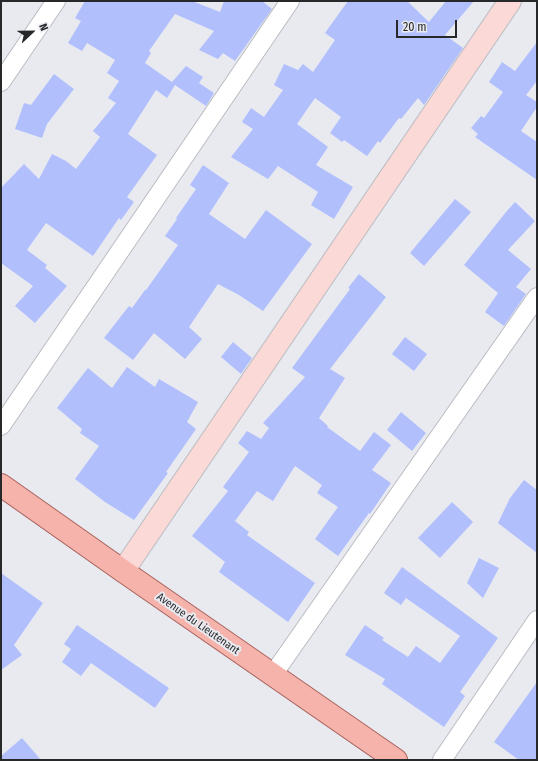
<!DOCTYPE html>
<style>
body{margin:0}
#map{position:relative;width:538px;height:761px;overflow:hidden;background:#e8eaf0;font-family:"Fira Sans Condensed",sans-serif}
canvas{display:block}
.frame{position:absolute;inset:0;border:2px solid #27282a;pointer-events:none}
.north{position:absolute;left:12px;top:12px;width:40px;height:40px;-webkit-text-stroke:3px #e8eaf0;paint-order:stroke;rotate:68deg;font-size:11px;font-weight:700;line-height:16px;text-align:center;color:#27282a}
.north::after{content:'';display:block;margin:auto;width:14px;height:18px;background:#27282a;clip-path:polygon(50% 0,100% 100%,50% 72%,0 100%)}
.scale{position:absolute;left:396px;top:20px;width:61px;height:18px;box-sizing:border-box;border:2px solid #27282a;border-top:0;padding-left:5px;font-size:12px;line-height:14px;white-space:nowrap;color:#27282a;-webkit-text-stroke:3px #e8eaf0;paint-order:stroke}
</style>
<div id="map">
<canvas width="538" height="761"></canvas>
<div class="frame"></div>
<div class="north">N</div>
<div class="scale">20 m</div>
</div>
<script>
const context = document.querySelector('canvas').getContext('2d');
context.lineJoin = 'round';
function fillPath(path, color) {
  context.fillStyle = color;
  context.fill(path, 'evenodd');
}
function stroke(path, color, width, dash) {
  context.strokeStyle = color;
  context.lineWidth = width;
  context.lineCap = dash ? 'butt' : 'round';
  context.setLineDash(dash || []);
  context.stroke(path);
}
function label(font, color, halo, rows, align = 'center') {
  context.font = font + ' "Fira Sans Condensed",sans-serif';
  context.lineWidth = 4;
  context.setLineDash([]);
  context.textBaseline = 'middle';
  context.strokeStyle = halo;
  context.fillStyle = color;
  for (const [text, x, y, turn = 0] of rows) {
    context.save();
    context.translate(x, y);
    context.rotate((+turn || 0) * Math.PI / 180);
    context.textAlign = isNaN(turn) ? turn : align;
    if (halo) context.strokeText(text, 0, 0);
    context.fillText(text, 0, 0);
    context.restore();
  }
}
fillPath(new Path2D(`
 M85 1H192L220 12 224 1H262L272 9 235 61 223 53 218 59 199 50 214 31 175 14 149 51 151 53 145 63 172 82 186 66 203 77 199 83 214 93 206 106 175 85 167 98 156 90 128 134 157 155 127 197 134 202 121 220 119 218 93 256 46 223 27 250 47 265 45 268 67 286 35 323 15 306 33 286 1 263V188L24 164 39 179 52 154 66 161 76 169 100 137 93 131 116 103 108 98 119 81 107 73 115 60 87 43 82 51 68 43 81 21 75 18Z
 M348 1H407L429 22 446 1H474L445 35 463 48 424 105 418 98 401 119 399 118 380 143 378 141 367 156 344 140 342 142 330 133 341 117 315 98 297 124 328 147 316 165 353 187 334 219 311 205 318 192 278 166 268 179 231 157 253 129 242 122 251 108 264 117 283 90 274 85 284 64 298 70 303 64 313 72 335 40 325 33Z
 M537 42V81L526 95 537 102V107L521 131 537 142V180L475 137 478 134 471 128 481 116 484 118 503 92 489 82 502 62 515 71Z
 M54 74 74 89 47 124 42 138 15 129 24 103 31 105Z
 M203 165 229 183 209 214 245 239 266 210 312 244 263 311 239 295 218 284 189 327 202 339 185 359 154 333 133 360 104 338 129 306 132 308 145 290H146L178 245 165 236 177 219 176 218 196 189 190 185Z
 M455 199 471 212 424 266 410 253Z
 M515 202 535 221 508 250 531 269 516 287 526 294 504 326 485 312 498 293 464 265 506 212Z
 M359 274 386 297 330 369 345 378 319 418 328 426 327 427 360 451 374 432 391 445 372 470 391 483 370 514 369 513 338 556 315 539 338 507 317 493 322 485 295 466 273 501 257 491 235 521 249 532 247 535 315 583 288 622 219 572 225 562 192 536 228 491 223 487 249 452 238 443 247 431 261 439 269 428 263 423 305 377 292 368 350 289 348 288Z
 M405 337 427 354 414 371 392 354Z
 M233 342 252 358 241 374 221 357Z
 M127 367 155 387 159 379 198 402 187 422 196 429 166 472 168 473 134 520 105 502 75 479 99 446 80 433 82 429 57 408 88 368 112 388Z
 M401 412 426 433 412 451 387 430Z
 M524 480 537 490V553L498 523 510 498Z
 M452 502 473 522 440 558 418 538Z
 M479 558 499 568 483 598 467 583Z
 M402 567 498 638 460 692 465 696 444 727 382 684 385 679 345 655 365 625 384 638 382 640 408 657 416 646 440 663 460 636 406 598 401 605 384 593Z
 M1 573 43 603 14 645 22 655 1 670Z
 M77 625 169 688 155 708 91 663 81 676 62 662 71 649 64 644Z
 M537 682V760H519L494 742Z
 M22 738 41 760H1V756Z`), '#b1bffd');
const street = new Path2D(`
 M1 82 56 1
 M1 426 290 1
 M272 676 537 297
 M442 760 537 620`);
const secondary = new Path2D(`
 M123 571 510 1`);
const primary = new Path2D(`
 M1 485 123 571 396 760`);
stroke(street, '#babcc2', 20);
stroke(secondary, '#babcc2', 24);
stroke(primary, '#a8625b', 24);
stroke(street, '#fff', 18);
stroke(secondary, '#fad9d6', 22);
stroke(primary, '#f5b3ac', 22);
label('11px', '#27282a', '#e8eaf0', [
 ["Avenue du Lieutenant",198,624,35]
]);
</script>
